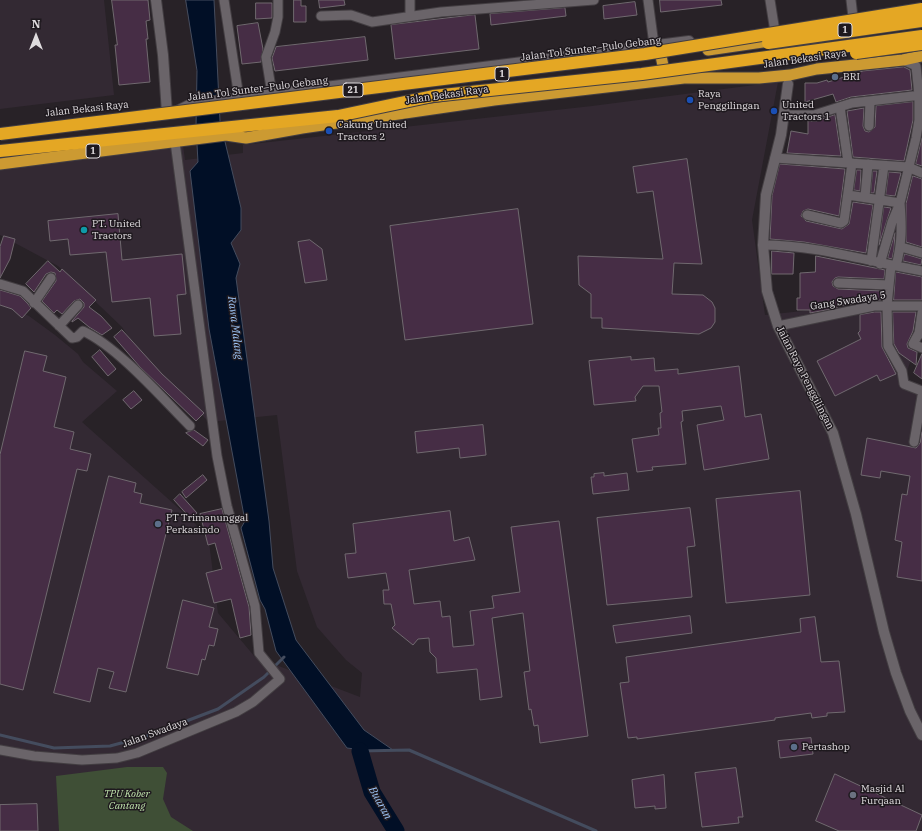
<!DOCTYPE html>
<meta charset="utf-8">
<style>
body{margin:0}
#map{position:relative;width:922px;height:831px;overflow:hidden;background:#282227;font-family:"IBM Plex Serif",serif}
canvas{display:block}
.north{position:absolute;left:16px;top:16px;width:40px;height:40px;-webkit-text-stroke:3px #1e191e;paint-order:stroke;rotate:0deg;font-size:11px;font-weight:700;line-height:16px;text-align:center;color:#e0dcdf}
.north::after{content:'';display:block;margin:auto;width:14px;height:18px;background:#e0dcdf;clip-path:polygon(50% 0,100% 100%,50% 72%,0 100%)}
</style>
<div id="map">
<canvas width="922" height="831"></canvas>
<div class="north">N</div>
</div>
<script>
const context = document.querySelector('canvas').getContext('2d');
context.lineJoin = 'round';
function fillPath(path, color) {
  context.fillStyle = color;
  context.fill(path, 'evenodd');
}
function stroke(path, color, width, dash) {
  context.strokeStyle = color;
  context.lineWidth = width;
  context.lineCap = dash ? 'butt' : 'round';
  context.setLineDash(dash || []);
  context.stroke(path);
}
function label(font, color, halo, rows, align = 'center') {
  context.font = font + ' "IBM Plex Serif",serif';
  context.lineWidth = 3;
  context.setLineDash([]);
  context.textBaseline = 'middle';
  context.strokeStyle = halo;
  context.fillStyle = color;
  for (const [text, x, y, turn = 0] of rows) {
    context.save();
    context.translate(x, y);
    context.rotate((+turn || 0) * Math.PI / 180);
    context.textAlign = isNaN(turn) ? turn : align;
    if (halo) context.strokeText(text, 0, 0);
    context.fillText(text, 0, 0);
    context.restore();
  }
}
fillPath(new Path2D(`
 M0 0H104L114 95 0 109Z
 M778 82 752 220 765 315 887 302 889 340 912 357 903 382 922 385V831H0V303L29 316 55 335 78 354 83 362 117 391 82 422 193 521 209 542 218 613 255 657 360 697 362 673 346 660 317 627 297 571 277 415 209 422 139 353 122 327 58 266 0 235V164L183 145 185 160 243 153V145L592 106Z`), '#332933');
fillPath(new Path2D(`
 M127 767H163L167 773 163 799 171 817 193 831H59L56 776Z`), '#3f4f36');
const water = new Path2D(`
 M186 0H214L220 121 241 208V230L231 243 240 264 236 278 269 521 273 568 296 640 364 730 393 750 371 751 347 748 276 651 265 609 260 600 241 528 245 521 209 329 190 171 198 162 196 127 197 71Z`);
fillPath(water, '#010f26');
stroke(water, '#444c5e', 1);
stroke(new Path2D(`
 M0 735 54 748 110 746 147 736 218 709 264 677 284 657
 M357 747 360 751 409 750 596 831`), '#444c5e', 3);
stroke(new Path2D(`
 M360 751 372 792 396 831`), '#010f26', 17);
const building = new Path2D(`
 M112 0H148L150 20 146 21 148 39H146L150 82 119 85 115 45H117Z
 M294 0H301V6H306V22H294Z
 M319 0H344L345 5 320 8Z
 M660 0H721L722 5 661 12Z
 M635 2 637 15 604 19 603 6Z
 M256 3H272V18L256 19Z
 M565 8 566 16 491 25 490 14Z
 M475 15 479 49 395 59 391 25Z
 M258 23 263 49 261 62 242 64 237 26Z
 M365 37 368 60 275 71 272 58 276 47Z
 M904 67 910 70 912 90 851 97 836 102 833 94 805 102V83H817L827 80 828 82 863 71Z
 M913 102V120L904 161 853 157 847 111 864 108 863 126 865 131 869 132 875 127 876 106Z
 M835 115 841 156 787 153 791 131 808 134V121H816Z
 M922 138V166L916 164Z
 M687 159 702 264 674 263 672 294 703 295 712 302 715 308V322L711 328 699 334 602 328V318H591V294L579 285 578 256 663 259 653 191 637 193 633 167Z
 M780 164 845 169 839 216 808 209 803 211 801 216 806 221 842 229 849 224 853 202 873 205 866 253 804 242 770 239 772 196Z
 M857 170H861L860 191 854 190Z
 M873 171H877L874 193H871Z
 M889 172 901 173 895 196 886 195Z
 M913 176 922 179V247L906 242V204Z
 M884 207 891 208 879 245Z
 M518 209 533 324 405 340 390 226Z
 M118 214 122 260 182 254 186 294 177 295 181 334 154 336 150 298 112 302 106 252 70 255 68 239 50 241 48 221Z
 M895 233 894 249 892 259 888 258Z
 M4 236 15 239 10 259 0 278V247Z
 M310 240 322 249 327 280 305 283 298 242Z
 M772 251 794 253 793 274H772Z
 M905 254 922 259 921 265 903 261Z
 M816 256 885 270 884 279 838 277 835 278 832 282 833 286 838 289 882 291 881 300 837 306V308L810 313V310H797V298H800V273L815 272Z
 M48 261 60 272 62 269 96 300 89 307 101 316 112 328 102 335 89 327 78 318 72 322V321L84 307V303L80 299 74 301 62 314 57 310 54 313 42 301 56 281 55 273 51 272 46 274 34 292 26 284Z
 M896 272 922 277V300H894Z
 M0 290 20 296 28 304 31 308 22 318 12 309 0 305Z
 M875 312H881L882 347 896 374 880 381 877 375 835 396 817 361 861 339 858 333 860 331V315Z
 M893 312H916L913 331 907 344 908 348 917 352 916 365 899 353 894 344Z
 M122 330 162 374 204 413 196 421 140 367 114 337Z
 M100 350 116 369 108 376 92 357Z
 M25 351 47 356 43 371 66 377 54 427 74 432 70 449 91 454 87 471 77 469 23 690 0 684V455Z
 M922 354V379L914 373Z
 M631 357V360L654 358 655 371 678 369V374L739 366 745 417 761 414 769 459 704 470 697 425 724 420 721 406 682 411 683 421 681 422 686 464 652 467 653 470 637 472 632 439 659 435 658 428H661L660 413 662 412 659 386H643L635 397 636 401 594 405 589 361Z
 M134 391 142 400 131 409 123 400Z
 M483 425 486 455 460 458 459 448 417 453 415 432Z
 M194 430 208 440 203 446 186 433Z
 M922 432V581L897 577 902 542 895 540 902 494 907 495 910 476 881 471 880 478 861 475 867 438 916 448 920 443Z
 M604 473V476L627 473 629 490 593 494 591 477H594V474Z
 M203 475 207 480 186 498 182 492Z
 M109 476 136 483 134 492 142 494 140 503 172 510 126 692 109 688 114 672 98 668 90 702 54 693Z
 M800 491 810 595 726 603 716 499Z
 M180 494 197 513 191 519 174 500Z
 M690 508 695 546 687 547 692 597 607 605 597 518Z
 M222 509 249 607 251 635 240 638 231 599 214 603 206 573 222 569 215 543 208 545 200 514Z
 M450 511 454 541 469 537 475 560 409 570 414 604 440 601 442 617 450 616 453 647 474 645 470 611 494 608 492 596 520 592 511 527 559 521 588 736 540 743 538 725 534 726 531 709 529 710 524 672 530 671 523 613 492 618 502 697 480 700 477 669 437 673 436 658 430 652 429 638 418 639 413 645 392 628 395 625 391 604H384L383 590H389L386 573 348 578 345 554 356 553 353 524Z
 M183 600 214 608 209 627 218 629 214 646 209 645 205 660 202 659 198 675 167 668Z
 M690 616 692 633 616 643 613 626Z
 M815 617 821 662 839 661 845 712 827 713V716L812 718 811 713 775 718V720L637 739V737L628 738 620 683 629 682 626 657 801 632 800 619Z
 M811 738 813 754 780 758 778 741Z
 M736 768 743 817H738L739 823 702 827 695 773Z
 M835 774 922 815 916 831H839L816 821Z
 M664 775 666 808 655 809V806L635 808 632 780Z
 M37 804 38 831H0V805Z`);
fillPath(building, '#462d45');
stroke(building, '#70696f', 1);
const minor = new Path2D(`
 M224 0 240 104
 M648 0 655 52
 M770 0 776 38
 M851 0 854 26
 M321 16 351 15 372 22 441 12 594 0
 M410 16V0
 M272 94 266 57 275 32 278 17V0
 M840 107 848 162
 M785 115H814L852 103 922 95
 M869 126 870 101
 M775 158 908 167 922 173
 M848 195 900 203C902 227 902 243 896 266
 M865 197 868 164
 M807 215 841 223 844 221 852 163
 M763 245C817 245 869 262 922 271
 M901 247 922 253
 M871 261 884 166
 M880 264 892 222 900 203 916 138 919 120V95L916 66 903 60
 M891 266 887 305 888 346 902 371 904 384 922 391
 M838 283 889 285
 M0 284 23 291 72 338 77 337 83 331C118 347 162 398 190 426
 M34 303 51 278
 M922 313 919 333 922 334
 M59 326 78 305
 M778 326 874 306H922
 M919 333 913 344 922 348
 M914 442 922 396
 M0 750 34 756 82 760 117 758 137 753 236 712 253 702 280 679 259 653 255 606 227 506 217 456 175 142`);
const tertiary = new Path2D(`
 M156 0 163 55 167 113
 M788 84 781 135 766 195 763 245 767 291 778 326 833 433 856 514 884 632 896 673 910 711 922 735
 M177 111 191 104 689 41`);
const trunk = new Path2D(`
 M708 50 776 40
 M661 56 666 80
 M0 164 226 135 246 138 302 128 494 100 684 78H759L790 75 817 69 903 60 922 56`);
const motorway = new Path2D(`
 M0 151 338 116`);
stroke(minor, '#433e42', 11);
stroke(tertiary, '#433e42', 12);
stroke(trunk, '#433e42', 13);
stroke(motorway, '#433e42', 14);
stroke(minor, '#6a6469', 9);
stroke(tertiary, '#6a6469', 10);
stroke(trunk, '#cc9a32', 11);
stroke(motorway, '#e4a724', 12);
const motorwayBridge = new Path2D(`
 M768 43 922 21
 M856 53 922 44
 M338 116 433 96 642 74 922 36
 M0 134 645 54 922 9`);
stroke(motorwayBridge, '#433e42', 14, []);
stroke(motorwayBridge, '#e4a724', 12);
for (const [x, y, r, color] of [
 [835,77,4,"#5c6f8a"],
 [690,100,4,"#1a4fb4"],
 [774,111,4,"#1a4fb4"],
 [329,131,4,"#1a4fb4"],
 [84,230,4,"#0f9aa8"],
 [158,524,4,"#5c6f8a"],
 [794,747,4,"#5c6f8a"],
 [853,795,4,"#6b7280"]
]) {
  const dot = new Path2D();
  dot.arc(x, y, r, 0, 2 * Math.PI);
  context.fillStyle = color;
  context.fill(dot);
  stroke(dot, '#1e191e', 1.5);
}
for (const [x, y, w] of [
 [845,30,14],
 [502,74,14],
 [353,90,20],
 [93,151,14]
]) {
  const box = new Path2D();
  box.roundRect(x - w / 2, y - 7, w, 14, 3);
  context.fillStyle = '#1e191e';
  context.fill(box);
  stroke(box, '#e0dcdf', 1);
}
label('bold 9px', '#e0dcdf', null, [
 ["1",845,30],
 ["1",502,74],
 ["21",353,90],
 ["1",93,151]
]);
label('10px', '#e0dcdf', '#1e191e', [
 ["Jalan Tol Sunter–Pulo Gebang",591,49,-7],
 ["Jalan Bekasi Raya",805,59,-8],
 ["Jalan Tol Sunter–Pulo Gebang",258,89,-7],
 ["Jalan Bekasi Raya",447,95,-8],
 ["Jalan Bekasi Raya",87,109,-6],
 ["Gang Swadaya 5",848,301,-9],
 ["Jalan Raya Penggilingan",805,378,63],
 ["Jalan Swadaya",155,733,-20]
]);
label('10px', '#e0dcdf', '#1e191e', [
 ["BRI",843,77],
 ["Raya",698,94],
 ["Penggilingan",698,106],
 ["United",782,105],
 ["Tractors 1",782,117],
 ["Cakung United",337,125],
 ["Tractors 2",337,137],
 ["PT. United",92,224],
 ["Tractors",92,236],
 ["PT Trimanunggal",166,518],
 ["Perkasindo",166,530],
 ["Pertashop",802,747],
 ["Masjid Al",861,789],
 ["Furqaan",861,801]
], 'left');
label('italic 10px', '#c2e6ae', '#1e191e', [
 ["TPU Kober",127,794],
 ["Cantang",127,806]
]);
label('italic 11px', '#9dc4f6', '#1e191e', [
 ["Rawa Malang",235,328,83],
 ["Buaran",380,803,61]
]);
</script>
